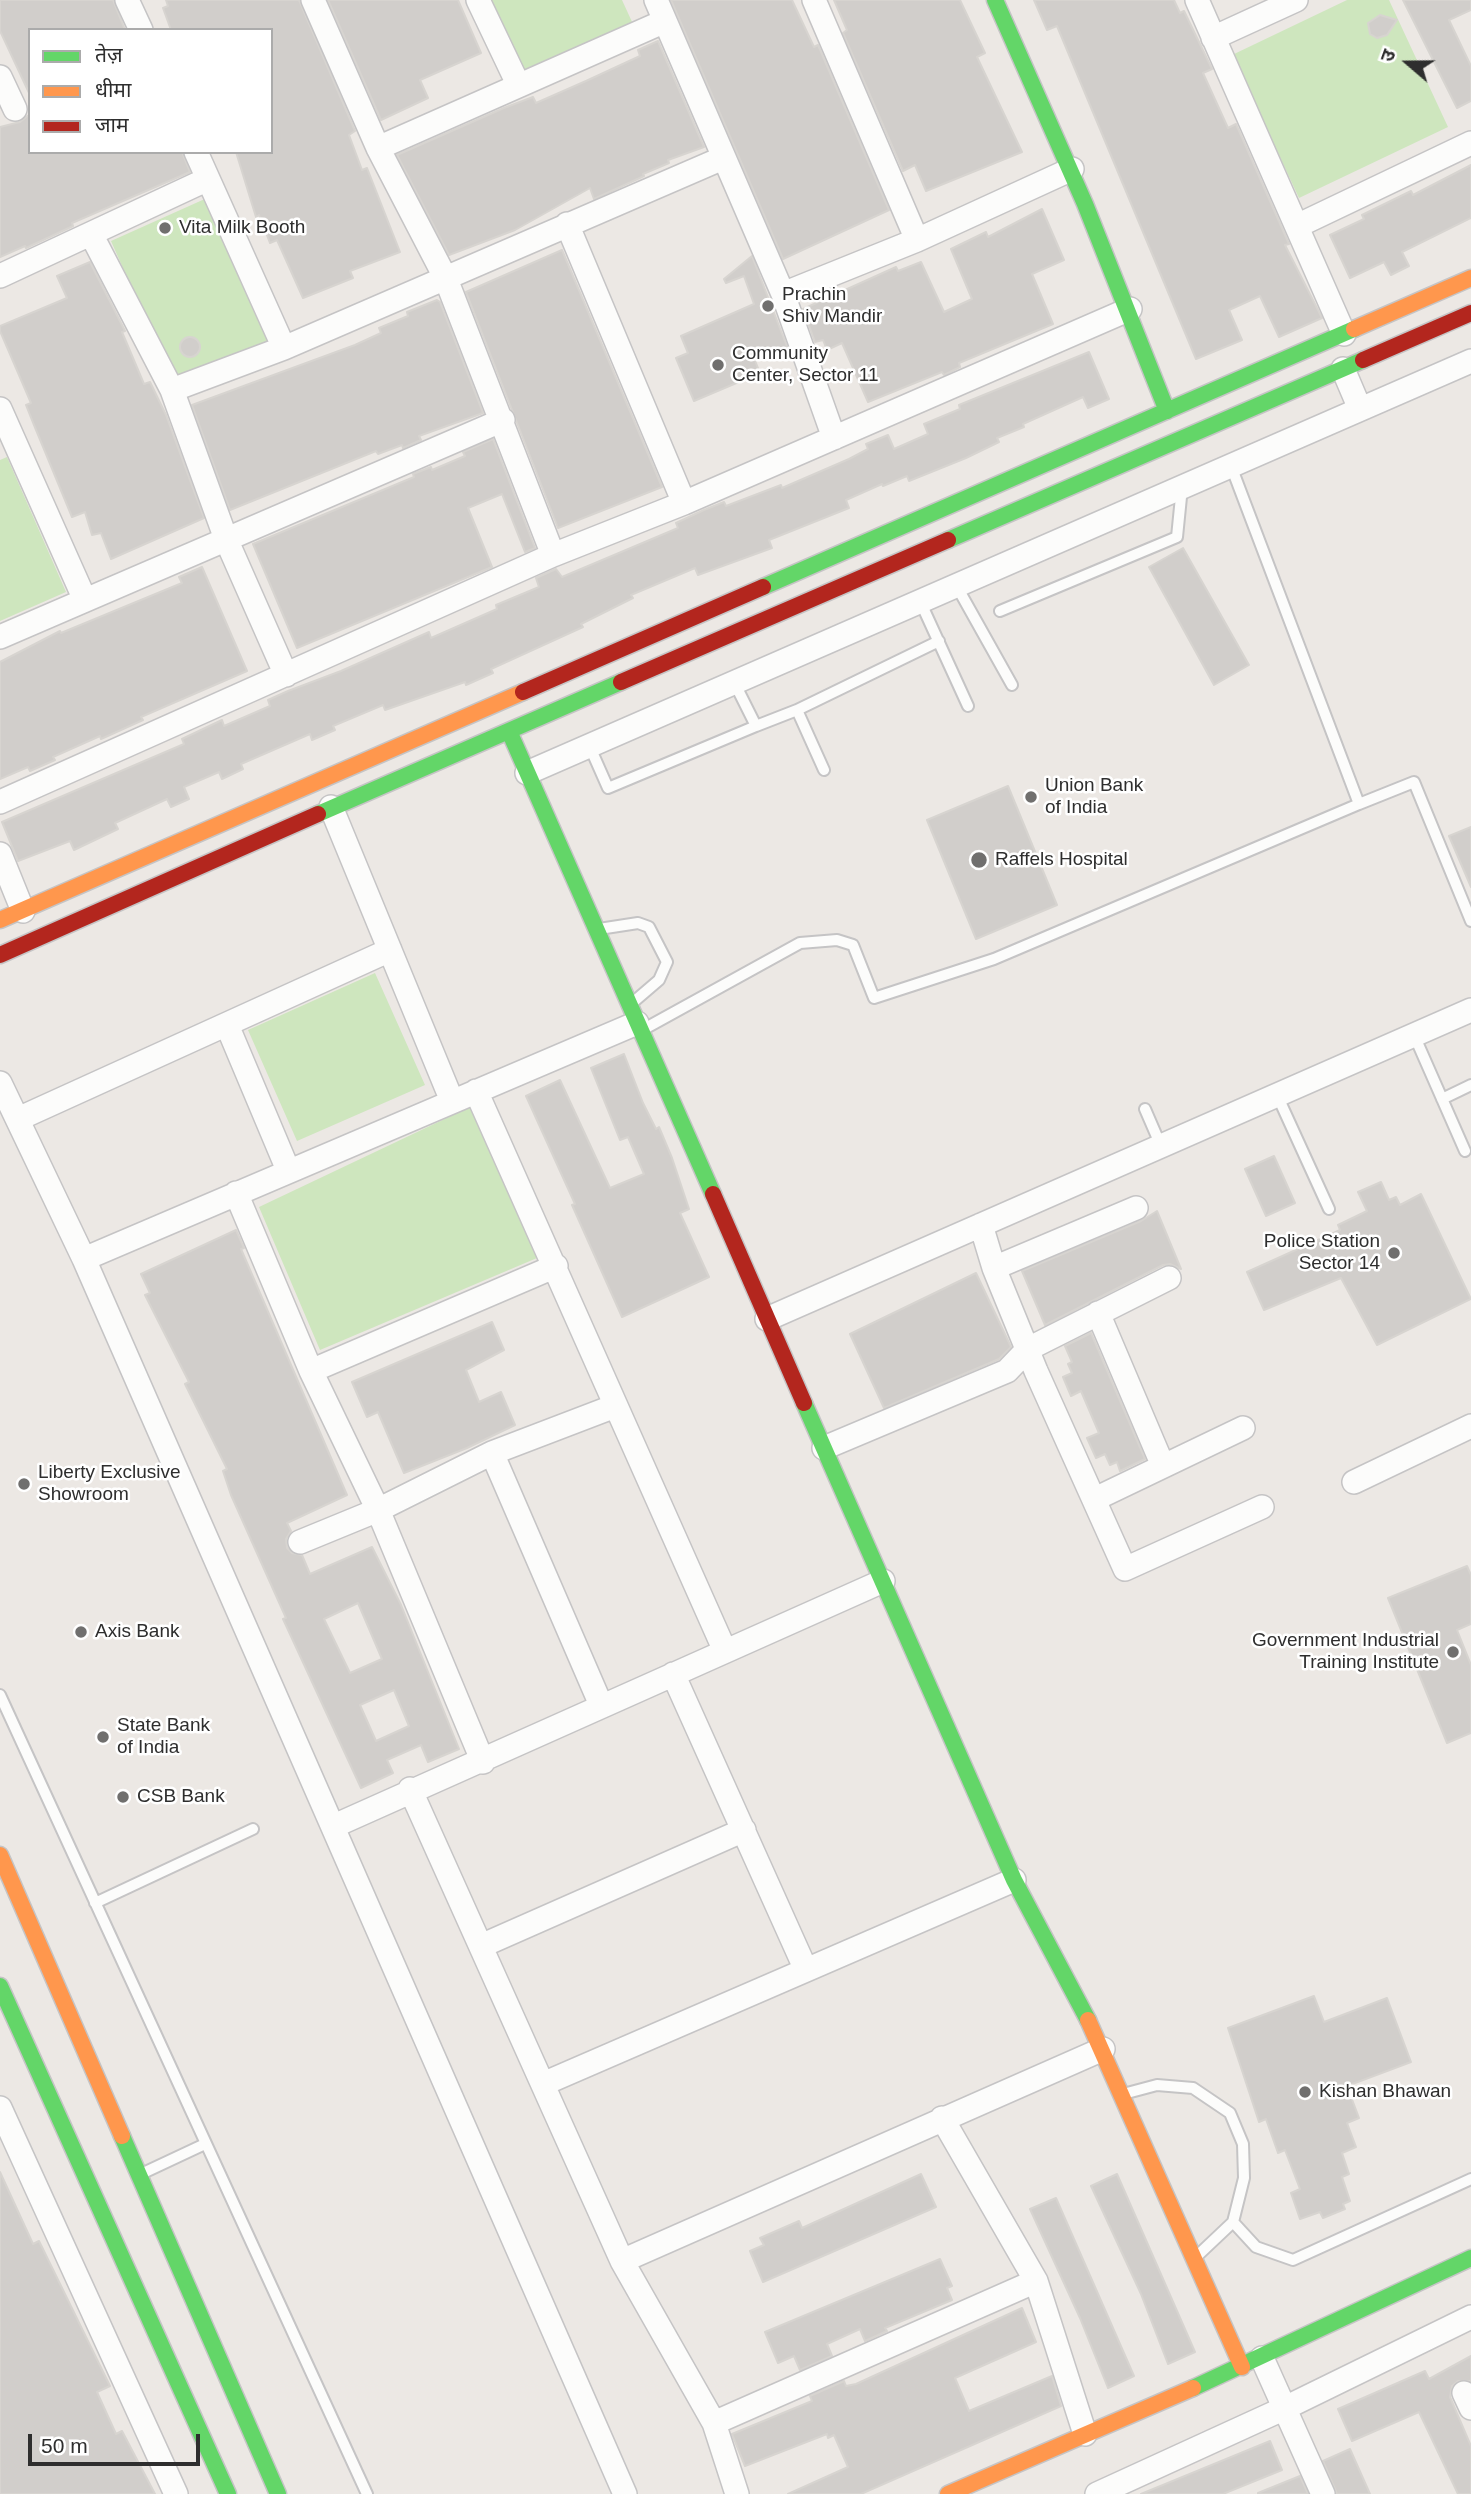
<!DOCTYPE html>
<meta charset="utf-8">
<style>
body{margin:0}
#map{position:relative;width:1471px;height:2494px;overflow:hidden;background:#ece8e4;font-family:Arial,"Noto Sans Devanagari",sans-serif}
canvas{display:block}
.legend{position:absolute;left:28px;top:28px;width:245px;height:126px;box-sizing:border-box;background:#fff;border:2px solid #ababab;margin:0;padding:9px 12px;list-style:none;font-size:21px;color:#2e2e2e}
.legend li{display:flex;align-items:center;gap:14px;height:35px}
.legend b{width:35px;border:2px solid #ababab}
.north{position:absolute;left:1373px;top:28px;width:70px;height:70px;-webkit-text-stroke:5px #fff;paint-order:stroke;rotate:290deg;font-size:19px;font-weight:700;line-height:28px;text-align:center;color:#2e2e2e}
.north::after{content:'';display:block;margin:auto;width:24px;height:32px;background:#2e2e2e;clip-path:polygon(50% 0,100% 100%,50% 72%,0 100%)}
.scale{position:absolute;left:28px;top:2434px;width:172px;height:32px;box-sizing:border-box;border:4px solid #2e2e2e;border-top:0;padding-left:9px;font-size:21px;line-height:24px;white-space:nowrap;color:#2e2e2e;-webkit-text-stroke:5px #fff;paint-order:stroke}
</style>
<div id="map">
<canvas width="1471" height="2494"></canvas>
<ul class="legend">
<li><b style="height:9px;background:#63d668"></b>तेज़</li>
<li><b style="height:9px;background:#ff974d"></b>धीमा</li>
<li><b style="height:9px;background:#b3261e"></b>जाम</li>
</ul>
<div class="north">उ</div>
<div class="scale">50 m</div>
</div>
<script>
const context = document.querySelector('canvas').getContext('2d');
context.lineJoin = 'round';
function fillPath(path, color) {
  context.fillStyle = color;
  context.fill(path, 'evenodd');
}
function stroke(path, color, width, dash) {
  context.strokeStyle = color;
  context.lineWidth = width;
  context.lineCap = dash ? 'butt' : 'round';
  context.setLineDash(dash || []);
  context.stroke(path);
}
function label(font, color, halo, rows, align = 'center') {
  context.font = font + ' Arial,sans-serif';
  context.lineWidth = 5;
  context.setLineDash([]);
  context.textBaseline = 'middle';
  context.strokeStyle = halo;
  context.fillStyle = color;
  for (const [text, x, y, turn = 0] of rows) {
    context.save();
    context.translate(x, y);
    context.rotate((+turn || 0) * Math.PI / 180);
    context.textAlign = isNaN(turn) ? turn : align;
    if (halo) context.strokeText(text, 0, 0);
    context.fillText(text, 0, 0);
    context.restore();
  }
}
fillPath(new Path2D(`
 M483 0H622L633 24 517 76Z
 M1347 0H1389L1448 127 1299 198 1232 55Z
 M207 198 270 341 174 384 111 241Z
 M7 457 66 592 0 621V460Z
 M375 973 425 1085 297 1141 248 1030Z
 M472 1106 537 1258 320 1350 259 1207Z`), '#cee6be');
const building = new Path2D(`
 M0 0H113L125 30H30V95L0 31Z
 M166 0H299L355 131 349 135 362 170 367 168 400 252 350 271 353 278 303 298 277 240 270 243 259 215 256 217 236 152H271V30H171L163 8 168 6Z
 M328 0H458L481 53 420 80 428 98 381 120Z
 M671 0H792L814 47 818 45 889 210 783 259Z
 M834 0H960L985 53 977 57 1022 152 926 191 915 165 903 171 843 33 847 30Z
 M1034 0H1174L1180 13 1184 11 1212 69 1203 73 1228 128 1236 124 1289 244 1285 245 1322 318 1279 337 1260 296 1229 310 1242 340 1196 359 1057 26 1047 30Z
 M1403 0H1471V10L1449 20 1471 66V101L1457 108Z
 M1380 15 1397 20 1387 35 1377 38 1370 34 1368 23Z
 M658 41 704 147 668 160 669 163 643 174 644 176 594 199 590 188 515 230 449 255 397 155 504 108 533 97 536 103 586 81 640 56 638 50Z
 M30 114V152H182L190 172 72 223 73 226 26 248 25 246 0 257V127L20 122Z
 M1471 165V218L1402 252 1409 266 1391 275 1384 262 1350 278 1330 235 1364 219 1362 215 1411 191 1413 195Z
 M1042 209 1064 260 1032 274 1053 324 959 363 960 367 944 375 942 372 868 402 842 343 827 350 823 340 815 342 803 309 896 267 898 271 921 262 944 312 972 299 951 249 986 232 988 237Z
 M562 250 662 487 558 528 466 292Z
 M752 256 788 349 754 358 760 373 694 401 676 358 688 353 681 336 754 304 744 276 726 283 724 279Z
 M90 262 125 331 122 332 144 384 150 382 166 415 204 518 111 559 101 533 92 535 85 512 72 517 34 425 26 405 31 403 0 331V326L67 298 57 276Z
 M437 300 440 302 483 413 419 436 421 440 403 448 402 445 378 454 376 451 230 510 192 405 355 345 381 333 379 328 408 316 407 312Z
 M180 347a10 10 0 1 1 20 0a10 10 0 1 1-20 0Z
 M1089 352 1109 399 1088 408 1083 397 1023 424 1024 427 997 438 999 442 966 458 909 481 907 476 883 486 882 484 846 500 849 508 769 540 772 548 698 575 695 568 631 595 633 598 581 624 583 627 491 669 493 673 466 685 465 682 385 710 383 705 333 726 335 730 312 740 310 734 241 764 243 769 222 779 219 772 184 787 189 799 171 807 167 799 115 823 118 829 74 850 70 841 18 861 2 822 184 744 182 739 222 720 224 726 270 706 268 700 288 691 341 671 429 632 431 638 497 609 496 605 539 587 536 578 556 569 562 577 678 528 676 523 704 510 724 502 726 506 781 485 782 488 849 459 868 449 866 444 888 435 894 449 928 434 924 424 960 409 959 405Z
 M493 439 535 548 525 552 502 494 468 508 492 567 297 648 253 544 414 477 413 474 431 467 432 470 465 456 463 452Z
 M1183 548 1249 665 1214 685 1149 567Z
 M202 567 247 671 141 717 143 720 101 739 100 736 53 757 55 760 30 771 28 767 0 779V662L60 631 61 633 182 583 179 577Z
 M1008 786 1057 905 976 939 927 820Z
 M1471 827V887L1449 836Z
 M624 1054 643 1103 656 1129 659 1127 672 1158 689 1209 680 1213 709 1277 622 1317 572 1205 575 1204 526 1096 560 1080 610 1188 644 1174 628 1137 620 1140 591 1068Z
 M1274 1156 1295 1203 1266 1216 1245 1169Z
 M1381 1182 1389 1200 1396 1197 1400 1205 1421 1194 1471 1299 1377 1345 1341 1278 1264 1310 1247 1272 1340 1230 1338 1225 1367 1211 1358 1192Z
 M1157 1211 1181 1269 1170 1264 1163 1265 1045 1325 1022 1271 1141 1221Z
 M236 1230 244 1248 241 1249 347 1495 287 1523 291 1531 286 1539 287 1548 292 1553 302 1555 310 1574 372 1547 401 1605 459 1749 428 1762 421 1745 387 1760 393 1773 361 1788 283 1619 286 1618 231 1495 223 1471 227 1469 185 1384 189 1382 145 1295 150 1293 141 1274ZM358 1603 382 1659 350 1673 324 1619ZM394 1690 409 1726 376 1741 360 1705Z
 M976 1273 1011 1347 999 1359 884 1408 850 1334Z
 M492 1322 504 1350 466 1370 479 1402 501 1392 515 1425 467 1448 404 1473 378 1412 367 1417 352 1382Z
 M1091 1333 1145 1459 1120 1471 1117 1462 1110 1465 1105 1454 1096 1458 1087 1438 1099 1433 1081 1391 1071 1396 1063 1377 1072 1373 1068 1364 1072 1362 1065 1346Z
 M1467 1566 1471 1575V1624L1457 1630 1471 1665V1733L1447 1743 1388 1598Z
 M1314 1996 1324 2022 1387 1998 1411 2062 1347 2086 1359 2118 1347 2123 1356 2147 1342 2153 1349 2174 1342 2177 1350 2201 1343 2204 1345 2209 1323 2218 1320 2212 1300 2219 1291 2193 1300 2189 1285 2150 1278 2153 1266 2119 1259 2122 1228 2028Z
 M0 2172 33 2244 39 2241 110 2386 97 2392 116 2434 122 2431 155 2494H0Z
 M921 2174 936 2207 763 2282 750 2251 764 2245 760 2238 799 2221 802 2228Z
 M1117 2174 1195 2352 1168 2364 1141 2294 1091 2186Z
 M1056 2198 1134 2376 1108 2388 1080 2318 1030 2209Z
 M940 2259 952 2286 947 2288 952 2300 885 2328 887 2331 865 2341 860 2329 827 2344 832 2356 800 2370 794 2356 778 2363 765 2332Z
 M1022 2308 1036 2342 955 2378 969 2411 1052 2376 1061 2406 861 2494H788L848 2467 834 2435 828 2438 827 2434 745 2466 732 2434 812 2401 810 2396 844 2381 846 2386 856 2384Z
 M1471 2356V2381H1458L1452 2386 1450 2397 1471 2446V2494H1458L1419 2412 1352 2441 1338 2409 1425 2371 1429 2379Z
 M1270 2441 1282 2470 1223 2494H1141Z
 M1350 2449 1370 2494H1337L1323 2461Z
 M1300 2476 1308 2494H1258V2493Z`);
fillPath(building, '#d1cecb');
stroke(building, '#d7d4d0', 2);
const lane = new Path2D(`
 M956 585 1012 685
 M920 601 968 706
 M1000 611 1177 537 1182 487
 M734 682 756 726 797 710 824 770
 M797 710 939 641
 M589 745 608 788 756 726
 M1359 804 1414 782 1471 921
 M599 929 638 923 649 927 667 962 659 980 631 1004
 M644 1029 800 943 837 940 853 945 874 998 994 959 1359 804 1231 466
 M1414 1035 1465 1151
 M1277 1095 1329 1209
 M1442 1099 1471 1085
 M1145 1109 1161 1146
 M0 1695 367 2494
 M95 1903 253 1829
 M1127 2093 1157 2085 1193 2088 1230 2113 1243 2144 1244 2178 1233 2222 1197 2256
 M141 2174 205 2144
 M1233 2222 1256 2247 1293 2260 1471 2179`);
const street = new Path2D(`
 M127 0 141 30
 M313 0 378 148 446 279 553 555
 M478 0 518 84
 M656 0 783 294 834 438
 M814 0 917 240
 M1197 0 1344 334
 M1213 38 1296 0
 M0 77 15 109
 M378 148 665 21
 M196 152 284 348
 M567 224 684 503
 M1297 226 1471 143
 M91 234 172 390 226 539 286 675
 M0 276 208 179
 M783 294 917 240 1072 169
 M1343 369 1360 409
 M172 390 284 348 723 158
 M0 409 85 600
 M0 637 503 420
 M527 773 1471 361
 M0 802 553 555 684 503 1130 309
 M331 807 452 1101
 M0 854 23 911
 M227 1025 288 1170
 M0 1083 84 1259 625 2494
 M476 1091 725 1651
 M18 1119 390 950
 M236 1193 311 1371 378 1510 483 1762
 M981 1225 994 1268 1136 1208
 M84 1259 637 1023
 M994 1268 1036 1371 1125 1569 1262 1507
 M1098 1313 1163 1466
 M767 1319 1471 1010
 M311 1371 556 1266
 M824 1448 1007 1371 1028 1349 1169 1278
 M492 1453 601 1705
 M1354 1482 1471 1426
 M1095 1499 1243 1428
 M300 1542 378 1510 492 1453 615 1406
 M673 1674 806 1970
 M410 1789 622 2261 714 2423 737 2494
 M334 1826 883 1581
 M481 1946 744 1830
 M543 2084 1014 1880
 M0 2108 176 2494
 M942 2118 1036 2281 1085 2434
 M622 2261 1103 2049
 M1262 2358 1323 2494
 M1464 2393 1471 2408
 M714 2423 1036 2281
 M1097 2494 1285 2408 1471 2317`);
const fast = new Path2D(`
 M995 0 1085 204 1167 411
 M948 540 1363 360
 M763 587 1354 329
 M509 731 713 1194
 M318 814 621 682
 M804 1403 1014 1880 1088 2020
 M0 1986 228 2494
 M122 2136 278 2494
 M1193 2388 1471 2258`);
const slow = new Path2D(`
 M1354 329 1471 278
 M0 920 523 692
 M0 1855 122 2136
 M1088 2020 1242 2367
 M948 2494 1193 2388`);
const jam = new Path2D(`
 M1363 360 1471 313
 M621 682 948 540
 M523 692 763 587
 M0 955 318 814
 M713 1194 804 1403`);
stroke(lane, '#c5c4c5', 14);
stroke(street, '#c5c4c5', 26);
stroke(fast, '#c5c4c5', 19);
stroke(slow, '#c5c4c5', 19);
stroke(jam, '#c5c4c5', 19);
stroke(lane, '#fcfcfb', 10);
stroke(street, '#fcfcfb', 23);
stroke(fast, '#63d668', 16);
stroke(slow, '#ff974d', 16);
stroke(jam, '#b3261e', 16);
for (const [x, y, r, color] of [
 [165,228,7,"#706f6e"],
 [768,306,7,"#706f6e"],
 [718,365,7,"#706f6e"],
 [1031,797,7,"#706f6e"],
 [979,860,9,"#706f6e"],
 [1394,1253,7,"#706f6e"],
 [24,1484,7,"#706f6e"],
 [81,1632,7,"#706f6e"],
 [1453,1652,7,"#706f6e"],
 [103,1737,7,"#706f6e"],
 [123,1797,7,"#706f6e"],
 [1305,2092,7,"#706f6e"]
]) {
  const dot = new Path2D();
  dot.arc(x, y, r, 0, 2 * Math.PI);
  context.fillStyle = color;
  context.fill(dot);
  stroke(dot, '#fff', 2.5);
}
label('19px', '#2e2e2e', '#fff', [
 ["Vita Milk Booth",179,228],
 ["Prachin",782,295],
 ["Shiv Mandir",782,317],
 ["Community",732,354],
 ["Center, Sector 11",732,376],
 ["Union Bank",1045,786],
 ["of India",1045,808],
 ["Raffels Hospital",995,860],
 ["Police Station",1380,1242,"right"],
 ["Sector 14",1380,1264,"right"],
 ["Liberty Exclusive",38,1473],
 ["Showroom",38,1495],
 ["Axis Bank",95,1632],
 ["Government Industrial",1439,1641,"right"],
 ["Training Institute",1439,1663,"right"],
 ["State Bank",117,1726],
 ["of India",117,1748],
 ["CSB Bank",137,1797],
 ["Kishan Bhawan",1319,2092]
], 'left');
</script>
